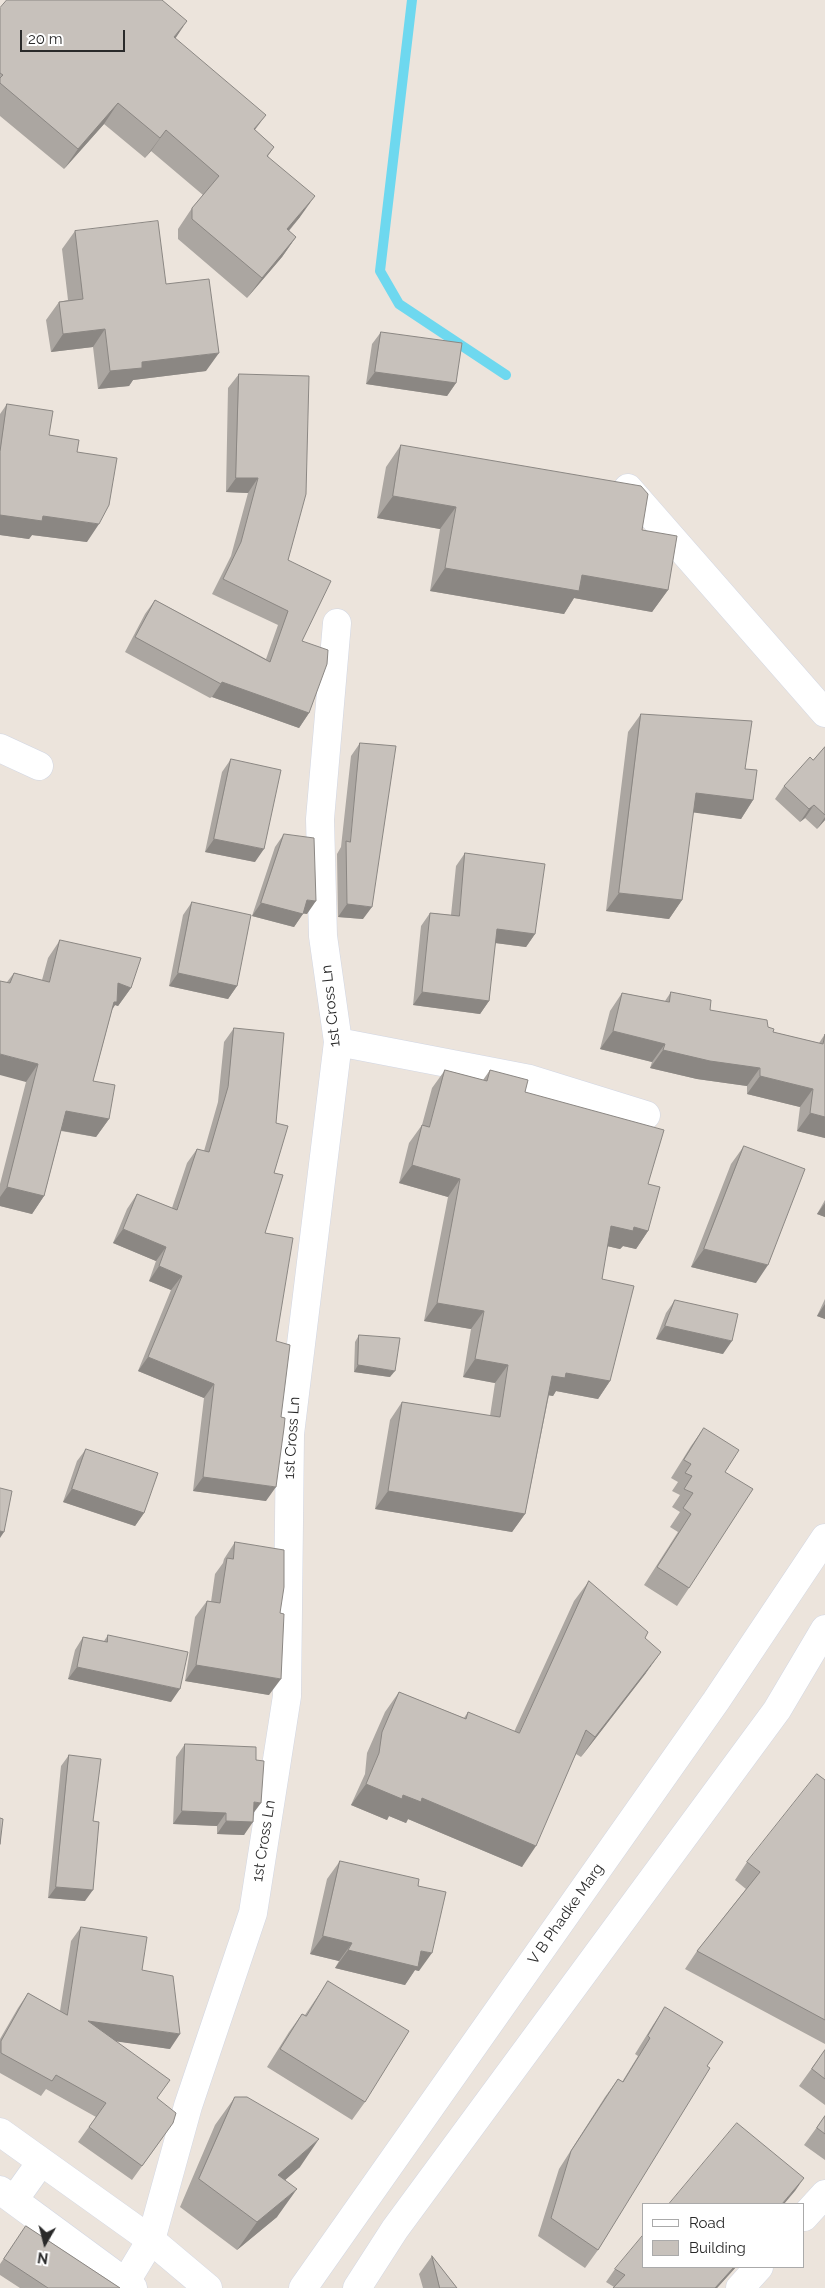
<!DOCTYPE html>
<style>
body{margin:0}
#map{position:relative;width:825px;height:2288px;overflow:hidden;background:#ece4dc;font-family:Raleway,sans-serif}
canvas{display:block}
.legend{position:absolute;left:642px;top:2203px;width:162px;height:65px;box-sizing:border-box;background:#fff;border:1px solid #aaa;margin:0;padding:6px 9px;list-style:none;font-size:15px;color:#2a2a2a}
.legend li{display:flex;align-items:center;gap:10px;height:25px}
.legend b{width:25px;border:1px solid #aaa}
.north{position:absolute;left:20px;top:2218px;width:50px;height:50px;-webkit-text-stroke:4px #fff;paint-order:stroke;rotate:188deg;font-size:14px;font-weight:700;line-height:20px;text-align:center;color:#2a2a2a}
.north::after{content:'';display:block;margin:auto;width:18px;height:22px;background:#2a2a2a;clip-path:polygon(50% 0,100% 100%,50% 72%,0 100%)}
.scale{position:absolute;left:20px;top:30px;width:105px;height:22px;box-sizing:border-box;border:2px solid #2a2a2a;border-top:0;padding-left:6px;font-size:15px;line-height:18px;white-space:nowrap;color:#2a2a2a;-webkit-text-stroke:4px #fff;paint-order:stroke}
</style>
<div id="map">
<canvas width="825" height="2288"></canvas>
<ul class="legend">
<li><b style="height:6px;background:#fff"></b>Road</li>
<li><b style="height:14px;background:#c7c1bb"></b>Building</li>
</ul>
<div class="north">N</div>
<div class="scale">20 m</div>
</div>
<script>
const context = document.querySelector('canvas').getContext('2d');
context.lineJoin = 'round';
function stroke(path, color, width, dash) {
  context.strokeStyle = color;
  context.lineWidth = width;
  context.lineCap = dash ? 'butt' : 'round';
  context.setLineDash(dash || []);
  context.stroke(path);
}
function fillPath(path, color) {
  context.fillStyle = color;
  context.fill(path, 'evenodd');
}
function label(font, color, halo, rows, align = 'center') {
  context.font = font + ' Raleway,sans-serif';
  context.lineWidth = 5;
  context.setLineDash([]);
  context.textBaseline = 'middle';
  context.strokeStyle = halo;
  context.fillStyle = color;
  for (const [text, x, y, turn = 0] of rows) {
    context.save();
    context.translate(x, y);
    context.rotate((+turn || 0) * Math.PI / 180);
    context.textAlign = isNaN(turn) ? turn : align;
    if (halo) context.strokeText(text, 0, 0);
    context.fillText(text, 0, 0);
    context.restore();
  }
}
stroke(new Path2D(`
 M412 0 380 271 399 304 506 375`), '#6ed8ef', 10);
const street = new Path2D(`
 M628 488 825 713
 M0 748 39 766
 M338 1042 530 1079 646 1115
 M804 2217 825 2194
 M125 2283 151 2240 188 2106 253 1913 287 1696 290 1434 338 1042 323 936 320 819 337 623
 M740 2288 759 2267`);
const secondary = new Path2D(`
 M0 2132 151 2240 208 2288
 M0 2190 133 2288
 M14 2200 41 2162
 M303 2288 716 1701 825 1538
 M357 2288 395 2229 777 1710 825 1629`);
stroke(street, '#d1d6e3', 29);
stroke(secondary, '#d1d6e3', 29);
stroke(street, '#fff', 28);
stroke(secondary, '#fff', 28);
fillPath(new Path2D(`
 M0 8 175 38 255 130 274 147 268 156 300 217 289 231 296 237 282 257 247 298 178 239V229L192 208 203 195 151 151 145 158 104 124 64 169 0 116Z
 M75 231 166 284 206 371 133 380 129 386 98 389 93 347 51 352 46 320 59 302 68 300 62 249Z
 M381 332 456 383 447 396 366 384 372 344Z
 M239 374 288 560 302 641 309 713 299 728 212 697 210 698 125 652 145 614 155 600 266 659 278 625 212 594 231 556 248 493 226 492 228 388Z
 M7 404 49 435 77 452 87 542 32 535 29 539 0 535V414Z
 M401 445 642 530 668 590 652 612 574 598 564 614 430 591 440 529 377 518 386 467Z
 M641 714 745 769 753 800 741 819 693 812 682 900 669 919 606 911 628 732Z
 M360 743 363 919 338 917 337 854 341 847 351 756Z
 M825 747V820L817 829 805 818 800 822 775 799 784 786 813 760Z
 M231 759 255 862 205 852 222 772Z
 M284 834 307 914 303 913 294 927 252 916 275 847Z
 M465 853 535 934 526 947 495 943 489 1001 480 1014 413 1005 421 926 430 913 451 915 456 866Z
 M192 902 237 986 228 999 169 986 183 915Z
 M60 940 131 988 118 1006 115 1005 112 1010 93 1081 109 1119 96 1137 61 1131 44 1196 32 1214 0 1206V1184L26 1082 7 982 14 973 42 980 48 958Z
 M671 992 710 1010 768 1027 773 1032 819 1043 825 1034V1138L797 1131 800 1107 747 1094V1086L697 1079 650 1068 652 1062 600 1049 610 1011 622 993 665 1001Z
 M234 1028 276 1123 274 1173 265 1233 276 1341 266 1501 193 1491 204 1398 138 1371 171 1290 149 1281 156 1261 113 1243 127 1209 137 1194 172 1208 187 1163 197 1149 204 1151 218 1102 224 1042Z
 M445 1070 483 1080 490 1070 525 1092 648 1184V1231L636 1249 623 1246 620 1249 607 1246 602 1279 610 1381 598 1399 556 1391 553 1396 549 1395 525 1514 512 1532 375 1509 390 1420 402 1402 490 1416 495 1383 463 1377 471 1329 424 1321 448 1197 399 1183 409 1143 422 1125 432 1088Z
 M744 1146 756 1283 691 1267 731 1164Z
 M825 1200V1217L817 1214Z
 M825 1299V1319L817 1316Z
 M675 1300 723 1354 656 1339 666 1313Z
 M359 1335 390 1377 354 1372 355 1342Z
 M704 1428 725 1472 689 1588 677 1606 644 1585 678 1532 670 1527 680 1512 672 1507 680 1495 672 1491 678 1482 671 1478 691 1446Z
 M86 1449 144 1513 135 1526 63 1502 77 1461Z
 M235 1542 280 1613 269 1695 185 1681 195 1617 207 1601 211 1602 215 1574 223 1563 224 1559Z
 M589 1581 645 1638 646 1673 581 1757 576 1754 522 1867 408 1819 406 1823 389 1816 387 1820 351 1805 365 1774 367 1753 385 1712 399 1692 464 1718 468 1712 514 1732 574 1601Z
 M108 1635 171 1702 68 1679 75 1650 83 1637 104 1641Z
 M185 1744 254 1814 244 1835 217 1834V1826L173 1824 176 1757Z
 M69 1755 93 1821 85 1901 48 1898 61 1766Z
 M825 1780V2044L685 1969 697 1951 746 1889 735 1880 747 1862Z
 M340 1861 418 1886 419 1971 415 1970 405 1985 335 1968 339 1961 310 1954 327 1879Z
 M81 1927 142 1970 170 2049 116 2041 157 2098 163 2137 132 2180 78 2142 96 2117 46 2089 41 2096 0 2073V2039L18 2008 28 1993 60 2011 71 1941Z
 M328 1981 365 2102 352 2120 267 2067 289 2032 302 2014 305 2015Z
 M665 2007 707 2066 598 2250 585 2268 538 2236 559 2169 605 2097 618 2079 622 2082 638 2056 635 2054 653 2025Z
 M825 2050V2105L799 2086Z
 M235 2097 300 2167 285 2180 277 2217 237 2250 180 2207 215 2125Z
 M825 2116V2160L804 2145Z
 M26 2226 120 2288H20L0 2275V2264Z
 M432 2256 457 2288H423L419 2274Z
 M644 2267H736L717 2288 614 2287 606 2282 615 2269Z`), '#aba6a1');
fillPath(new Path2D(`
 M187 21 173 42 174 37Z
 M118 103 104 124 64 169 78 149Z
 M266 115 251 135 254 129Z
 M166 130 151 151 145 158Z
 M315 196 300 217 272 250 287 229Z
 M296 237 282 257 247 298 262 278Z
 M105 329 93 347 51 352 63 334Z
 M219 353 206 371 133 380 129 386 98 389 110 371 142 362Z
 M375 372 456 383 447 396 366 384Z
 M236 478H258L248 493 226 492Z
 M393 496 456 507 440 529 377 518Z
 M0 515 43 516 99 524 87 542 32 535 29 539 0 535Z
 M445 568 582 575 668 590 652 612 574 598 564 614 430 591Z
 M222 682 309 713 299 728 212 697Z
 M696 793 753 800 741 819 683 811Z
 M814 805 805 818 800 822 809 809Z
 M825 817V820L817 829Z
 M214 839 264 849 255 862 205 852Z
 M619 893 682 900 669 919 606 911Z
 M307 900 316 901 307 914 300 913 303 914 294 927 252 916 261 903Z
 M347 904 372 907 363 919 338 917Z
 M497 929 535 934 526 947 488 942Z
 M178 973 237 986 228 999 169 986Z
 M118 983 131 988 118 1006 115 1005 105 1020Z
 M422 992 489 1001 480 1014 413 1005Z
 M613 1031 665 1044 652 1062 600 1049Z
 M663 1050 760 1068 747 1086 697 1079 650 1068Z
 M0 1054 38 1064 26 1082 0 1075Z
 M760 1076 813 1089 800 1107 747 1094Z
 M66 1111 109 1119 96 1137 53 1129Z
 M810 1113 825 1117V1138L797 1131Z
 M412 1165 460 1179 448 1197 399 1183Z
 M7 1187 44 1196 32 1214 0 1206V1197Z
 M825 1203V1217L817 1214Z
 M611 1226 634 1227 648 1231 636 1249 623 1246 620 1249 598 1244Z
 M123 1229 166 1247 156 1261 113 1243Z
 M704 1249 768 1265 756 1283 691 1267Z
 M159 1266 182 1276 171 1290 149 1281Z
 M437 1303 484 1311 471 1329 424 1321Z
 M825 1304V1319L817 1316Z
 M665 1326 732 1341 723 1354 656 1339Z
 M148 1357 214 1384 204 1398 138 1371Z
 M475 1359 508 1365 495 1383 463 1377Z
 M358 1365 395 1371 390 1377 354 1372Z
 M566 1373 610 1381 598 1399 556 1391 553 1396 540 1394 552 1376Z
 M203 1477 276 1487 266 1501 193 1491Z
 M72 1489 144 1513 135 1526 63 1502Z
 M388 1491 525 1514 512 1532 375 1509Z
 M0 1531 4 1532 0 1538Z
 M661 1652 646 1673 581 1757 595 1737Z
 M196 1665 281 1679 269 1695 185 1681Z
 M77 1667 180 1689 171 1702 68 1679Z
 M366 1784 403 1795 422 1798 536 1846 522 1867 408 1819 406 1823 389 1816 387 1820 351 1805Z
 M254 1802 261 1803 252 1815Z
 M182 1811 226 1813 217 1826 173 1824Z
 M226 1821 253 1822 244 1835 217 1834Z
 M56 1887 93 1890 85 1901 48 1898Z
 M323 1936 352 1943 339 1961 310 1954Z
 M348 1950 421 1951 432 1953 419 1971 415 1970 405 1985 335 1968Z
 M88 2021 180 2034 170 2049 78 2036Z
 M319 2139 300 2167 259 2203 278 2175Z
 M804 2178 795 2191 784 2204H782Z
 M297 2189 277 2217 237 2250 257 2222Z
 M734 2267H736L717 2288H715Z`), '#8b8783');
const building = new Path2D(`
 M7 0H162L187 21 174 37 266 115 254 129 274 147 267 156 315 196 287 229 296 237 262 278 192 219V208L219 176 166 130 160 138 118 103 78 149 0 83V78L3 75 0 73V8Z
 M158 221 166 284 209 279 219 353 142 362V368L110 371 105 329 63 334 59 302 83 299 75 231Z
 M381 332 462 343 456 383 375 372Z
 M239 374 309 376 306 494 288 560 331 581 302 641 328 650 327 664 309 713 222 682 221 684 135 637 155 600 270 662 288 611 223 579 241 542 258 478H236Z
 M7 404 53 411 49 435 79 440 77 452 117 458 109 505 99 524 43 516 42 521 0 515V452Z
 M401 445 641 486 648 494 642 530 677 536 668 590 582 575 579 591 445 568 456 507 393 496Z
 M641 714 752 721 745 769 757 770 753 800 696 793 682 900 619 893Z
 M360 743 396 746 372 907 347 904 346 841 350 842Z
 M825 747V815L814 805 809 809 784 786 810 757 813 760Z
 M231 759 281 770 264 849 214 839Z
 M284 834 314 838 316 901 307 900 303 914 261 903Z
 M465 853 545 864 535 934 497 929 489 1001 422 992 430 913 459 916Z
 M192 902 251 915 237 986 178 973Z
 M60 940 141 958 131 988 118 983 117 1002H114L93 1081 115 1085 109 1119 66 1111 44 1196 7 1187 38 1064 0 1054V981L10 983 14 973 49 982Z
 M671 992 711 1000 710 1010 767 1020 768 1027 774 1029 773 1032 823 1044 825 1034V1117L810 1113 813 1089 760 1076V1068L710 1061 663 1050 665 1044 613 1031 622 993 669 1002Z
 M234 1028 284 1033 276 1123 288 1126 274 1173 283 1175 265 1233 293 1238 276 1341 290 1345 281 1417 285 1418 284 1428 276 1487 203 1477 214 1384 148 1357 182 1276 159 1266 166 1247 123 1229 137 1194 177 1210 197 1149 209 1152 228 1087Z
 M445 1070 487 1081 490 1070 528 1080 525 1092 664 1130 648 1184 660 1187 648 1231 634 1227 633 1231 611 1226 602 1279 634 1286 610 1381 566 1373 565 1378 552 1376 525 1514 388 1491 402 1402 500 1417 508 1365 475 1359 484 1311 437 1303 460 1179 412 1165 422 1125 429 1127Z
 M744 1146 805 1169 768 1265 704 1249Z
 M675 1300 738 1314 732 1341 665 1326Z
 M359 1335 400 1338 395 1371 358 1365Z
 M704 1428 739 1450 725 1472 753 1489 689 1588 657 1567 691 1514 683 1508 693 1493 684 1489 692 1476 685 1473 691 1464 684 1460Z
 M86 1449 158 1473 144 1513 72 1489Z
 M0 1488 12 1491 4 1532 0 1531Z
 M235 1542 284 1550V1587L280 1613 284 1614 281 1679 196 1665 207 1601 220 1603 227 1558 233 1559Z
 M589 1581 648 1632 645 1638 661 1652 595 1737 586 1730 536 1846 422 1798 421 1802 403 1795 402 1799 366 1784 379 1753 382 1732 399 1692 466 1719 468 1712 519 1733Z
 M108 1635 188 1652 180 1689 77 1667 83 1637 107 1642Z
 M185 1744 256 1747V1760L264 1761 261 1803 254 1802 253 1822 226 1821V1813L182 1811Z
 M69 1755 101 1759 93 1821 99 1822 93 1890 56 1887Z
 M817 1774 825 1780V2020L697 1951 760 1872 747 1862Z
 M0 1818 3 1819 0 1844Z
 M340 1861 419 1879 418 1886 446 1892 432 1953 421 1951 418 1967 348 1950 352 1943 323 1936Z
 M81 1927 147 1937 142 1970 173 1976 180 2034 88 2021 170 2080 157 2098 176 2113 173 2123 142 2166 89 2127 106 2103 56 2075 52 2081 1 2053V2041L28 1993 67 2015Z
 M328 1981 409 2031 365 2102 280 2049 302 2014 306 2016Z
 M665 2007 723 2042 707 2066 710 2068 598 2250 551 2218 571 2151 618 2079 623 2082 650 2038 648 2036Z
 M825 2050V2079L812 2069Z
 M235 2097H247L319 2139 278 2175 297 2189 257 2222 199 2179Z
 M825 2116V2134L817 2128Z
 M737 2123 804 2178 782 2204H669Z
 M26 2226 120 2288H48L4 2259Z
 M644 2234V2267H734L715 2288H613L625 2275 615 2269Z
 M432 2256 457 2288H440Z`);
fillPath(building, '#c7c1bb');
stroke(building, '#8b8783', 1);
label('15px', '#2a2a2a', '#fff', [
 ["1st Cross Ln",331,1006,-96],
 ["1st Cross Ln",292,1438,-86],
 ["1st Cross Ln",264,1841,-81],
 ["V B Phadke Marg",566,1914,-55]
]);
</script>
